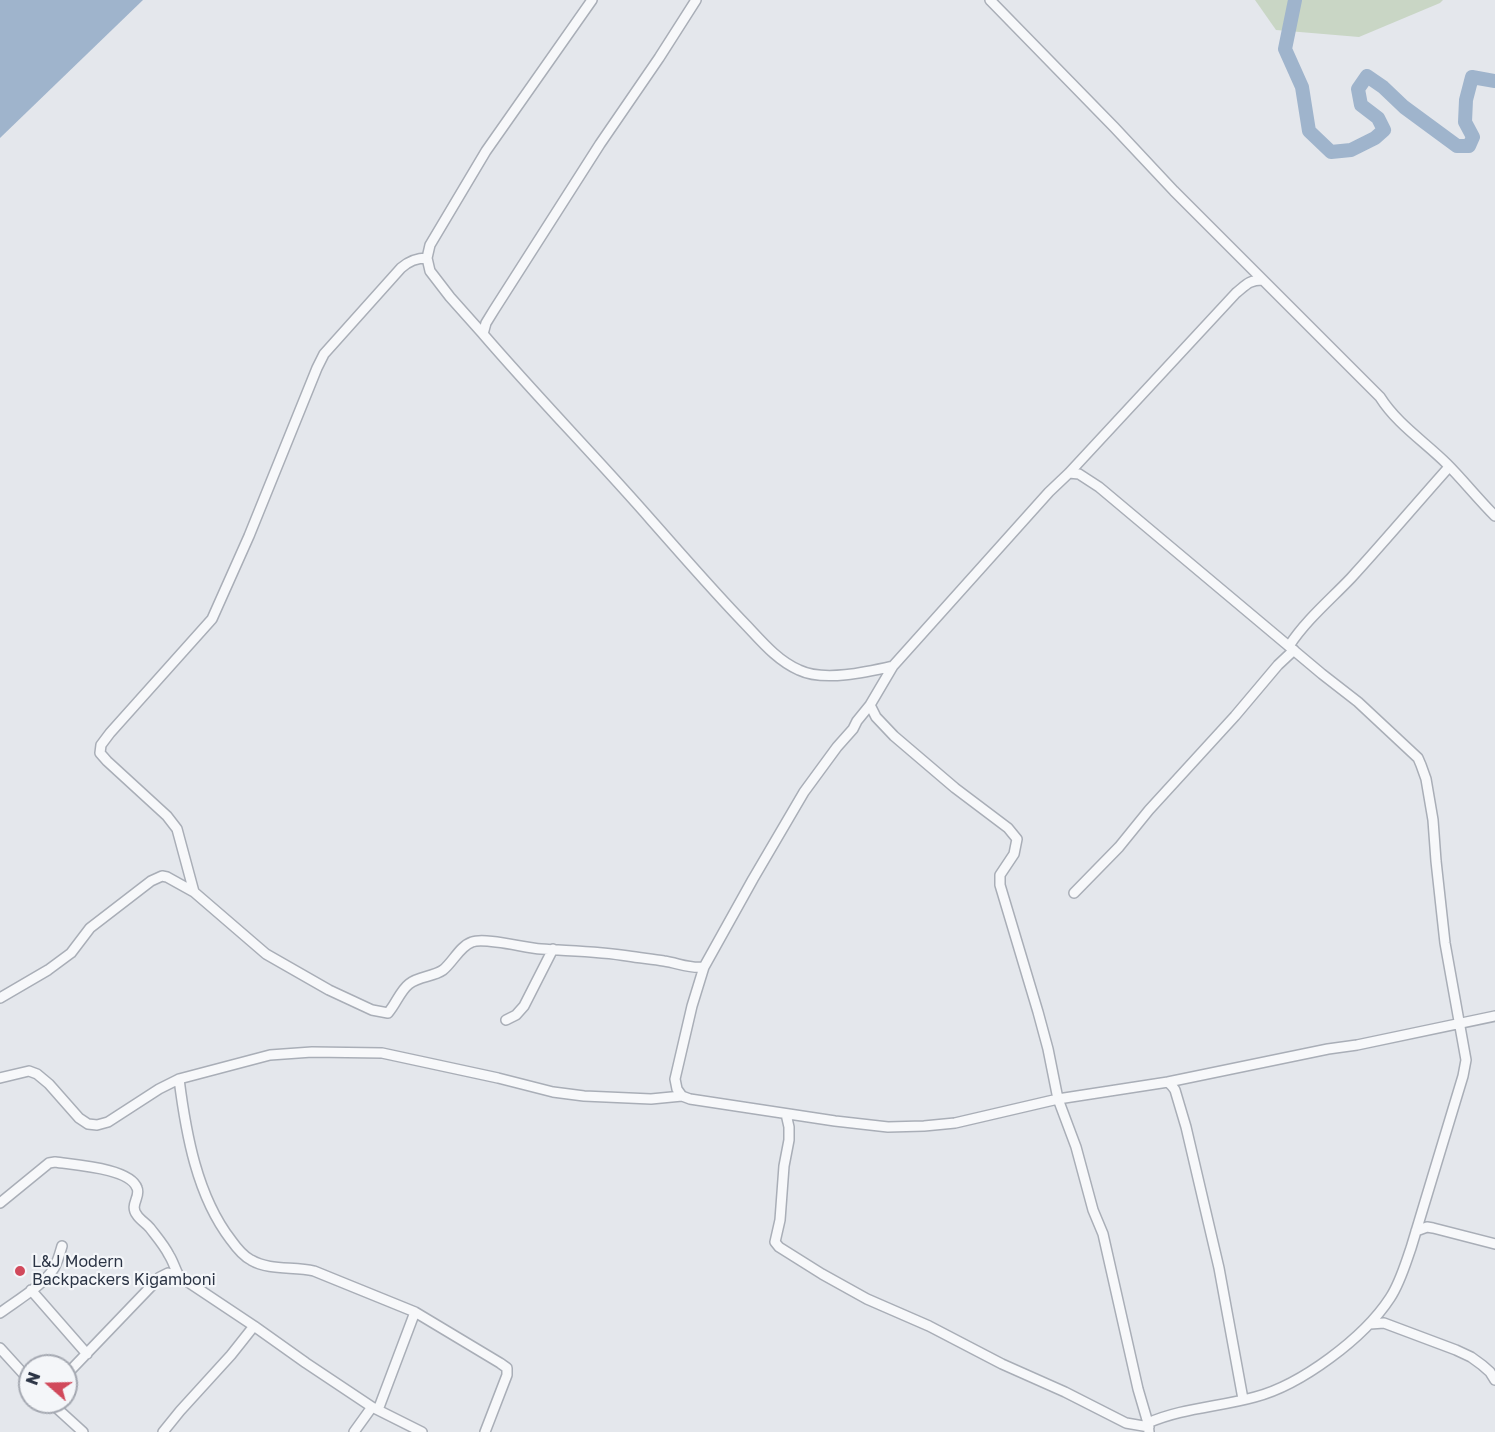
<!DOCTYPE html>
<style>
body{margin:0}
#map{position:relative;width:1495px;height:1432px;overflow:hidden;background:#e4e7ec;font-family:"Golos Text",sans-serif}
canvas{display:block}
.north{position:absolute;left:18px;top:1354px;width:60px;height:60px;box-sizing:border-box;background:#f4f6f9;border:2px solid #a4a8b1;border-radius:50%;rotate:290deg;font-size:16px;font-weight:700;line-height:24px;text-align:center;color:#2b3445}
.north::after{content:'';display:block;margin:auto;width:21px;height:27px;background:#d1495b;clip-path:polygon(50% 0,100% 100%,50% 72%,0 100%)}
</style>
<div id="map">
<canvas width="1495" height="1432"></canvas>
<div class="north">N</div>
</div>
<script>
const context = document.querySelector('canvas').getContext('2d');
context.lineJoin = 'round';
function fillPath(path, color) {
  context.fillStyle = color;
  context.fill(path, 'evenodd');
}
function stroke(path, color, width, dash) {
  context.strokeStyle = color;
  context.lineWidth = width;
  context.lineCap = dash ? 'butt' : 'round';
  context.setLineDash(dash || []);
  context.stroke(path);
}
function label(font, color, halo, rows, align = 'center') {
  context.font = font + ' "Golos Text",sans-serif';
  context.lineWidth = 4.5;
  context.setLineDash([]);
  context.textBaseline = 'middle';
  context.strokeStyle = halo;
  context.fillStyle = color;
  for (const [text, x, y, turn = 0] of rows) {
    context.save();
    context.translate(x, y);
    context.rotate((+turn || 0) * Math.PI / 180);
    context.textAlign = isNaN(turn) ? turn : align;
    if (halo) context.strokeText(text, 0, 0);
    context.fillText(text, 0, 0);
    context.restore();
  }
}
fillPath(new Path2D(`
 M1255 0H1443L1440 3 1359 37 1276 30Z`), '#c9d6c5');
fillPath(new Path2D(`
 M0 0H143L0 138Z`), '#9fb4cc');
stroke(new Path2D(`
 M1295 0 1285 49 1302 87 1309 131 1331 152 1351 150 1375 138 1384 130 1378 118 1361 105 1358 89 1367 76 1383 87 1404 107 1457 146H1469L1473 137 1465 122 1466 100 1472 77 1495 81`), '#9fb4cc', 14);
const minor = new Path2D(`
 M696 0 659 58 600 144 494 310 486 323 483 334C538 398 597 458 652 521 683 556 714 592 747 626 762 642 778 661 799 670 824 682 867 672 893 666
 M990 0 1114 127 1174 191 1380 397C1397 424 1425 442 1447 464 1463 480 1478 499 1495 516
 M427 258C416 258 409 261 401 268L324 354 317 368 249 536 212 619 110 733 101 745 100 753 107 761 167 816 177 829 194 892 266 954 329 990 372 1010 388 1013C396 1004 400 991 409 984 419 976 433 977 443 970 453 962 460 946 472 942 485 937 525 948 541 949 570 951 599 951 628 956 640 958 652 959 664 961 678 963 690 969 704 967
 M483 334 450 297 430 271 427 258 430 245 486 151 592 0
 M1069 473 1079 474 1099 487 1322 674 1358 702 1418 758 1421 765 1426 779 1433 820 1436 861 1445 943 1466 1060 1463 1076 1411 1248C1405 1265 1400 1283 1390 1298 1364 1338 1301 1385 1255 1397 1219 1407 1182 1408 1148 1423L1149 1432
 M1289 646C1306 620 1330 600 1351 578 1384 542 1416 504 1449 467
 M870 705 876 717 894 736 955 788 1008 828 1017 839 1014 854 1000 875V885L1038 1012 1048 1049 1058 1099 1076 1147 1093 1210 1103 1234 1138 1389 1148 1423
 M1074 893 1119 847 1149 810 1235 716 1278 665 1294 650
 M0 998 48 970 71 953 90 928 151 881 162 876 167 877 194 892
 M506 1020 516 1015 524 1006 553 949
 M0 1078 29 1071 37 1074 49 1084 79 1118 88 1124 97 1125 108 1122 159 1089 179 1079 270 1055 312 1052 382 1053 498 1078 553 1092 584 1096 651 1099 682 1096
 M179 1079C186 1134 197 1196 231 1240 236 1247 243 1256 251 1260 270 1271 294 1266 314 1271L415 1312 500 1363 507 1368V1375L485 1432
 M1168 1082 1328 1049 1357 1045 1495 1016
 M786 1114 789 1127V1140L784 1166 780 1220 775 1242 779 1247 822 1274 867 1299 929 1326 1002 1364 1065 1392 1126 1423 1149 1427
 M0 1203 49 1163 55 1162C74 1165 130 1168 137 1188 141 1197 129 1205 137 1215 140 1220 146 1223 150 1228 156 1236 164 1245 169 1255 173 1261 175 1269 179 1276
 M1416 1231 1427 1227 1433 1228 1495 1244
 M31 1290 87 1354
 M0 1313C16 1301 45 1284 54 1268 58 1261 60 1253 62 1246
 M1370 1324 1384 1323 1456 1350 1471 1357 1482 1365 1490 1372 1495 1380
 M0 1348 30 1381
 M66 1375 160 1277 168 1273 179 1276 254 1326 306 1363 372 1407 422 1432
 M1243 1399 1219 1268 1186 1127 1175 1090 1172 1086 1168 1082 1058 1099 955 1123 924 1126 888 1127 835 1121 690 1099 682 1096 677 1089 675 1079 692 1006 704 967 753 879 804 792 837 747 853 729 857 721 870 705 893 666 1049 492 1069 473 1236 293C1246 285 1249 280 1262 280
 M50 1402 83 1432
 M378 1410 415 1312
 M163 1432 180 1411 231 1355 254 1326
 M354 1432 372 1407`);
stroke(minor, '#a9aeb7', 12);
stroke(minor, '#f7f8fa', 9);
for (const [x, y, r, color] of [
 [20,1271,6,"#d1495b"]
]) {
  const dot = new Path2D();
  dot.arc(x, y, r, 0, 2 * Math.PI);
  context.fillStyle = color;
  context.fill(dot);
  stroke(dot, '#f4f6f9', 2);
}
label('16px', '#2b3445', '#f4f6f9', [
 ["L&J Modern",32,1262],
 ["Backpackers Kigamboni",32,1280]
], 'left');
</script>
